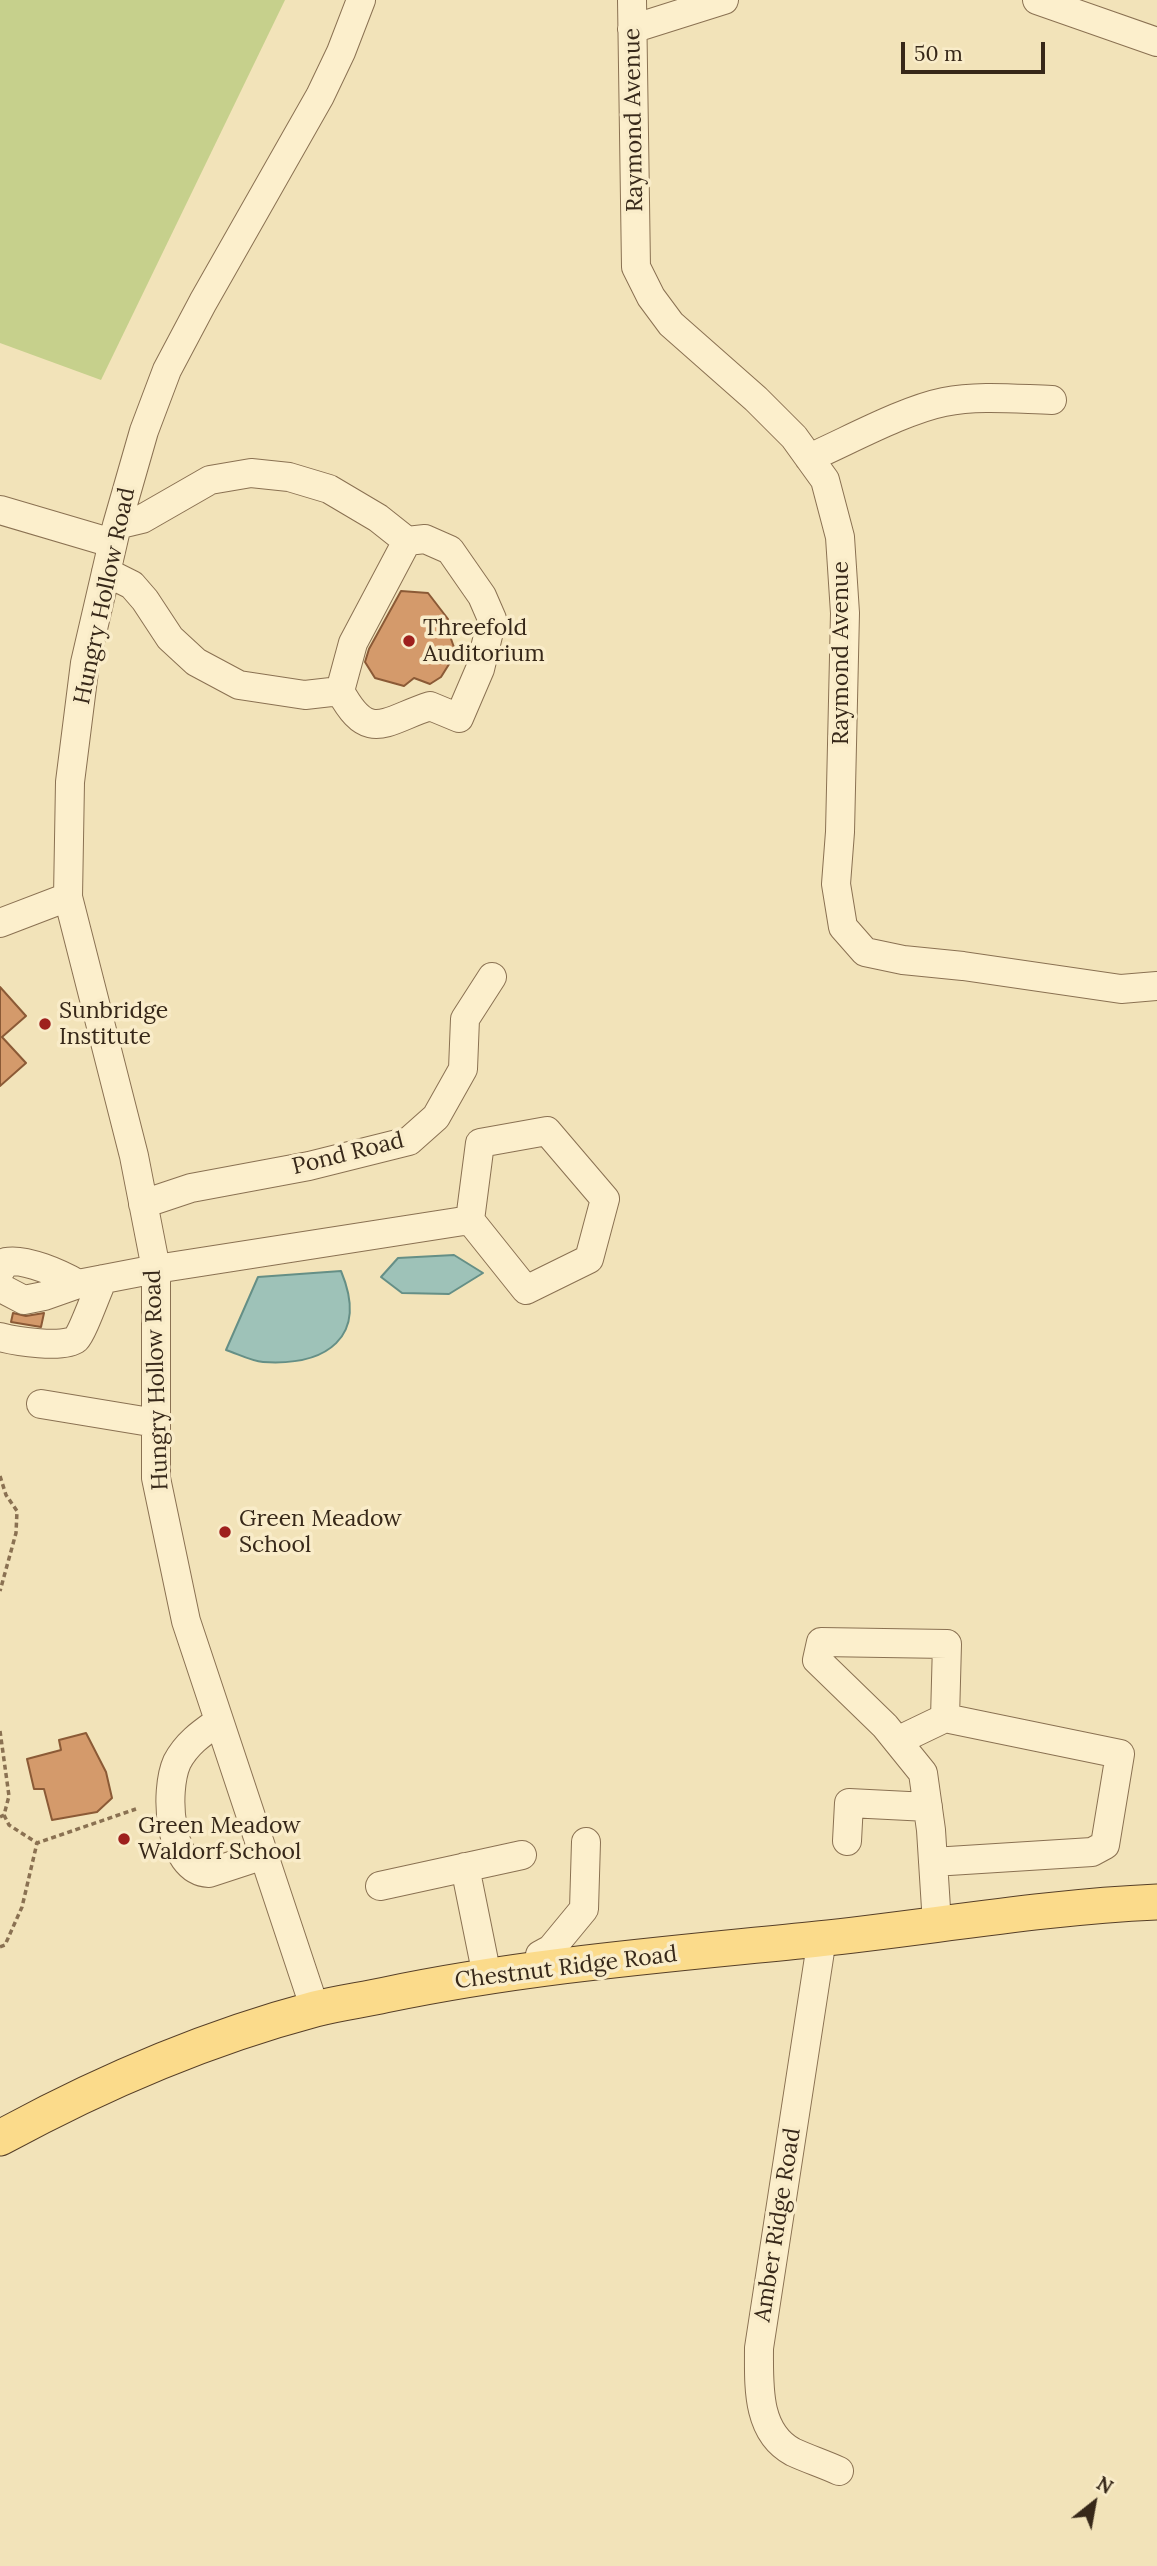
<!DOCTYPE html>
<style>
body{margin:0}
#map{position:relative;width:1157px;height:2566px;overflow:hidden;background:#f2e3b9;font-family:Lora,serif}
canvas{display:block}
.north{position:absolute;left:1059px;top:2468px;width:70px;height:70px;-webkit-text-stroke:5px #f9ecc9;paint-order:stroke;rotate:31deg;font-size:19px;font-weight:700;line-height:28px;text-align:center;color:#372819}
.north::after{content:'';display:block;margin:auto;width:24px;height:32px;background:#372819;clip-path:polygon(50% 0,100% 100%,50% 72%,0 100%)}
.scale{position:absolute;left:901px;top:42px;width:144px;height:32px;box-sizing:border-box;border:4px solid #372819;border-top:0;padding-left:9px;font-size:21px;line-height:24px;white-space:nowrap;color:#372819;-webkit-text-stroke:5px #f9ecc9;paint-order:stroke}
</style>
<div id="map">
<canvas width="1157" height="2566"></canvas>
<div class="north">N</div>
<div class="scale">50 m</div>
</div>
<script>
const context = document.querySelector('canvas').getContext('2d');
context.lineJoin = 'round';
function fillPath(path, color) {
  context.fillStyle = color;
  context.fill(path, 'evenodd');
}
function stroke(path, color, width, dash) {
  context.strokeStyle = color;
  context.lineWidth = width;
  context.lineCap = dash ? 'butt' : 'round';
  context.setLineDash(dash || []);
  context.stroke(path);
}
function label(font, color, halo, rows, align = 'center') {
  context.font = font + ' Lora,serif';
  context.lineWidth = 7;
  context.setLineDash([]);
  context.textBaseline = 'middle';
  context.strokeStyle = halo;
  context.fillStyle = color;
  for (const [text, x, y, turn = 0] of rows) {
    context.save();
    context.translate(x, y);
    context.rotate((+turn || 0) * Math.PI / 180);
    context.textAlign = isNaN(turn) ? turn : align;
    if (halo) context.strokeText(text, 0, 0);
    context.fillText(text, 0, 0);
    context.restore();
  }
}
fillPath(new Path2D(`
 M0 0H285L101 380 0 343Z`), '#c6d08c');
const water = new Path2D(`
 M454 1255 483 1273 449 1294 402 1293 381 1277 398 1258Z
 M341 1271C369 1338 326 1366 263 1362 251 1361 238 1354 226 1350L258 1277Z`);
fillPath(water, '#9ec2b8');
stroke(water, '#658f86', 2);
const building = new Path2D(`
 M401 591 428 593 448 619 442 629 450 636 456 653 441 677 430 684 414 678 404 686 375 678 365 662 369 649Z
 M0 987 26 1016 2 1037 26 1063 0 1086Z
 M13 1313 26 1316 44 1313 41 1327 11 1322Z
 M86 1733 106 1772 112 1798 97 1812 52 1820 44 1789H34L27 1759 61 1750 59 1740Z`);
fillPath(building, '#d49a6b');
stroke(building, '#8b5a36', 2);
const minor = new Path2D(`
 M632 0 636 267 651 297 671 324 756 399 794 437 825 480 840 537 845 613 840 832 836 884 843 927 865 952 903 960 963 966 1121 989 1157 986
 M1037 0 1157 42
 M632 29 724 0
 M809 458C848 441 904 410 944 402 979 395 1016 399 1052 400
 M0 510 112 543
 M106 572 132 585 145 600 170 638 196 662 239 685 305 695 340 691 353 643 407 541 378 518 329 489 289 477 251 473 210 480 142 519 117 525
 M340 691C369 744 384 721 430 706L459 718 480 669 492 619 482 596 450 550 425 539 407 541
 M0 923 68 897
 M547 1131 605 1199 589 1259 526 1290 470 1220 480 1143Z
 M143 1204 191 1188 309 1166 409 1141 436 1117 463 1069 465 1019 492 977
 M0 1271 6 1262C25 1258 61 1274 78 1284
 M0 1285 1 1288 24 1300 44 1296 78 1284 156 1269 470 1220
 M0 1337C15 1341 64 1349 76 1339 83 1332 97 1291 103 1279
 M41 1404 156 1423
 M219 1721C202 1733 187 1743 177 1762 164 1791 168 1871 209 1873L264 1855
 M897 1741 945 1718 1120 1754 1105 1845 1092 1852 933 1862
 M847 1841 849 1803 928 1807
 M465 1867 487 1976
 M380 1886 522 1855
 M937 1924 931 1830 923 1773 885 1726 817 1660 821 1642 947 1644 945 1718
 M822 1938 759 2348C759 2385 756 2432 793 2452 808 2459 824 2464 839 2471
 M537 1969 540 1955 551 1949 584 1909 586 1842
 M315 2009 186 1621 156 1478V1269L134 1156 68 897 70 782 85 663 117 525 144 431 167 370 203 302 320 96 341 52 361 0`);
const major = new Path2D(`
 M0 2138C99 2084 206 2038 315 2009 338 2003 362 2000 385 1995 528 1965 673 1954 818 1939 931 1927 1043 1907 1157 1902`);
stroke(minor, '#8a7152', 30);
stroke(major, '#563f28', 37);
stroke(new Path2D(`
 M0 1476 6 1495 17 1511 16 1533 0 1591
 M0 1731 9 1796 4 1815 0 1817
 M4 1815 9 1825 37 1843 136 1809
 M0 1947 5 1945 22 1907 37 1843`), '#8a7152', 3.5, [5, 3.5]);
stroke(minor, '#fcefcc', 28);
stroke(major, '#fbdb8b', 35);
for (const [x, y, r, color] of [
 [409,641,7,"#9e201d"],
 [45,1024,7,"#9e201d"],
 [225,1532,7,"#9e201d"],
 [124,1839,7,"#9e201d"]
]) {
  const dot = new Path2D();
  dot.arc(x, y, r, 0, 2 * Math.PI);
  context.fillStyle = color;
  context.fill(dot);
  stroke(dot, '#f9ecc9', 2.5);
}
label('23px', '#372819', '#f9ecc9', [
 ["Raymond Avenue",634,120,-91],
 ["Hungry Hollow Road",105,596,-78],
 ["Raymond Avenue",841,653,-90],
 ["Pond Road",348,1154,-14],
 ["Hungry Hollow Road",157,1380,-92],
 ["Chestnut Ridge Road",566,1968,-7],
 ["Amber Ridge Road",778,2225,-81]
]);
label('23px', '#372819', '#f9ecc9', [
 ["Threefold",423,628],
 ["Auditorium",423,654],
 ["Sunbridge",59,1011],
 ["Institute",59,1037],
 ["Green Meadow",239,1519],
 ["School",239,1545],
 ["Green Meadow",138,1826],
 ["Waldorf School",138,1852]
], 'left');
</script>
